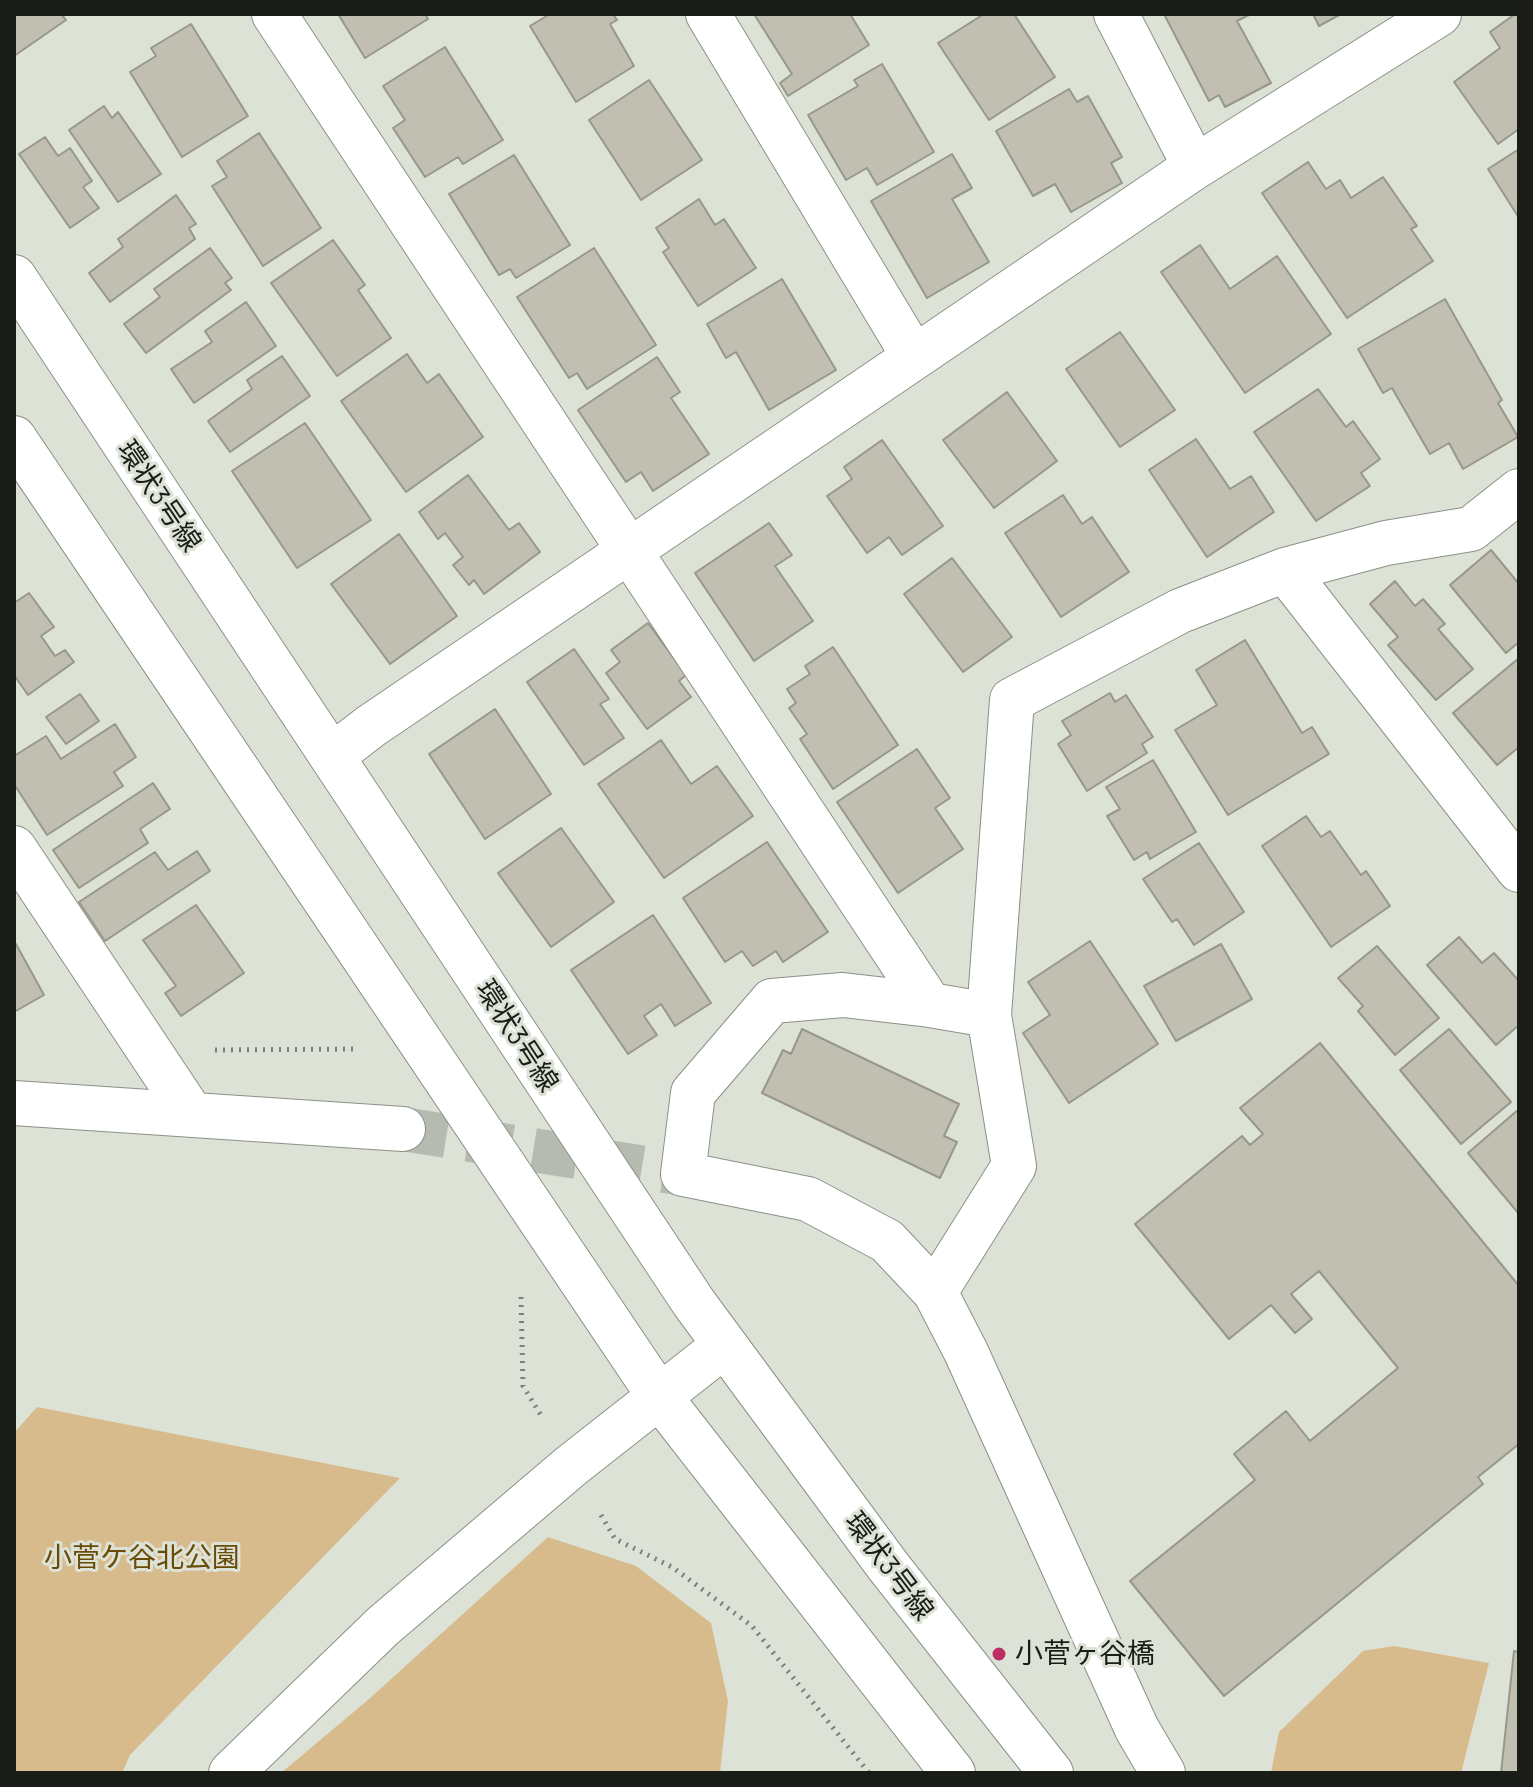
<!DOCTYPE html>
<meta charset="utf-8">
<style>
body{margin:0}
#map{position:relative;width:1533px;height:1787px;overflow:hidden;background:#dce3d6;font-family:Barlow,sans-serif}
canvas{display:block}
.frame{position:absolute;inset:0;border:16px solid #1a1c18;pointer-events:none}
</style>
<div id="map">
<canvas width="1533" height="1787"></canvas>
<div class="frame"></div>
</div>
<script>
const context = document.querySelector('canvas').getContext('2d');
context.lineJoin = 'round';
function fillPath(path, color) {
  context.fillStyle = color;
  context.fill(path, 'evenodd');
}
function stroke(path, color, width, dash) {
  context.strokeStyle = color;
  context.lineWidth = width;
  context.lineCap = dash ? 'butt' : 'round';
  context.setLineDash(dash || []);
  context.stroke(path);
}
function label(font, color, halo, rows, align = 'center') {
  context.font = font + ' Barlow,"Noto Sans JP",sans-serif';
  context.lineWidth = 6;
  context.setLineDash([]);
  context.textBaseline = 'middle';
  context.strokeStyle = halo;
  context.fillStyle = color;
  for (const [text, x, y, turn = 0] of rows) {
    context.save();
    context.translate(x, y);
    context.rotate((+turn || 0) * Math.PI / 180);
    context.textAlign = isNaN(turn) ? turn : align;
    if (halo) context.strokeText(text, 0, 0);
    context.fillText(text, 0, 0);
    context.restore();
  }
}
fillPath(new Path2D(`
 M37 1407 400 1478 130 1755 122 1773H14V1433Z
 M548 1537 636 1566 711 1623 728 1701 720 1773H281L369 1699Z
 M1394 1646 1489 1663 1461 1773H1271L1279 1732 1363 1651Z`), '#d8bb8d');
const building = new Path2D(`
 M14 14H61L66 20 14 56Z
 M338 14H425L428 19 365 58Z
 M550 14H613L617 20 610 24 634 66 576 102 530 26Z
 M754 14H850L869 45 788 96 780 83 792 74Z
 M984 14H1014L1055 77 989 120 938 43Z
 M1164 14H1251L1237 21 1271 83 1225 107 1219 95 1209 101Z
 M1313 14H1341L1319 26Z
 M1515 14H1519V129L1498 144 1454 82 1500 48 1490 32Z
 M191 24 248 116 182 157 130 72 156 56 151 48Z
 M445 47 503 140 463 164 458 157 425 177 393 128 405 120 383 86Z
 M882 64 934 152 877 185 867 168 846 180 808 115 858 86 854 80Z
 M649 80 702 160 641 200 589 120Z
 M1069 89 1077 102 1088 96 1122 157 1111 163 1122 183 1071 212 1055 184 1033 196 996 131Z
 M104 106 112 118 118 112 161 174 118 202 69 130Z
 M259 133 321 228 263 266 212 186 227 177 217 161Z
 M45 137 58 156 70 148 92 181 83 187 99 208 70 228 19 154Z
 M1519 149V218L1488 169Z
 M952 154 972 188 952 199 989 262 927 298 871 201Z
 M514 155 570 245 516 278 510 269 499 275 449 194Z
 M1308 162 1326 189 1340 180 1351 198 1383 177 1417 226 1411 229 1433 261 1347 318 1262 193Z
 M176 195 196 224 189 228 195 239 110 302 89 273 123 247 118 239Z
 M699 199 715 225 724 219 756 268 698 306 663 252 669 248 656 228Z
 M333 240 365 285 358 290 391 338 337 376 271 283Z
 M1200 245 1230 289 1277 256 1331 334 1245 393 1161 272Z
 M210 248 232 278 225 283 231 290 146 353 124 324 160 297 154 289Z
 M594 248 656 345 587 389 577 373 569 378 517 297Z
 M782 279 836 370 769 410 736 352 726 358 707 324Z
 M1445 299 1502 400 1498 403 1518 437 1463 469 1449 443 1430 454 1392 388 1383 393 1358 349Z
 M246 302 276 346 194 403 171 369 212 342 205 331Z
 M1120 332 1175 410 1120 447 1066 369Z
 M407 354 427 383 439 374 483 437 406 492 341 401Z
 M282 356 310 396 230 452 208 421 252 389 247 380Z
 M657 357 680 392 671 398 709 454 653 491 641 472 626 482 578 410Z
 M1318 389 1346 427 1353 421 1380 459 1361 473 1370 486 1316 521 1254 432Z
 M1007 392 1057 461 994 508 943 440Z
 M305 423 371 520 297 568 232 471Z
 M1196 439 1230 489 1251 476 1274 512 1207 557 1149 470Z
 M882 440 943 526 902 555 889 537 867 553 827 496 852 479 844 467Z
 M468 475 509 530 519 523 540 552 484 594 474 580 469 585 453 565 463 557 445 533 438 539 419 512Z
 M1063 495 1082 524 1092 517 1129 572 1061 617 1005 533Z
 M769 523 792 555 775 566 813 621 754 661 695 573Z
 M399 534 457 616 390 664 331 584Z
 M1491 550 1519 584V642L1506 653 1450 585Z
 M952 558 1012 637 963 672 904 594Z
 M1395 581 1415 606 1423 599 1445 624 1438 629 1473 669 1436 700 1388 645 1398 637 1370 604Z
 M29 593 54 627 41 636 55 656 65 650 74 662 28 695 14 675V603Z
 M648 623 686 675 679 681 691 697 647 729 606 673 620 662 611 650Z
 M1245 640 1302 733 1312 727 1329 754 1228 815 1175 730 1217 705 1196 670Z
 M833 647 898 745 833 789 800 739 807 734 789 708 796 703 787 689 810 674 805 666Z
 M574 649 609 699 600 704 624 738 584 765 527 682Z
 M1519 658V747L1497 765 1453 713Z
 M1110 693 1115 702 1126 695 1153 737 1142 744 1147 753 1087 791 1058 744 1071 735 1062 721Z
 M80 694 99 721 66 744 46 717Z
 M495 709 551 794 485 839 429 754Z
 M115 724 136 757 114 772 123 786 47 835 14 784V756L46 736 61 759Z
 M661 740 691 784 717 766 753 816 664 878 598 784Z
 M917 749 950 798 935 808 963 849 898 893 837 802Z
 M1153 760 1196 832 1150 859 1147 852 1134 860 1107 816 1120 809 1106 787Z
 M153 783 170 809 140 829 148 843 79 888 53 850Z
 M1306 816 1321 837 1330 831 1361 875 1366 871 1390 906 1331 947 1262 846Z
 M561 828 614 902 551 947 498 873Z
 M767 842 828 932 783 962 776 951 753 966 742 951 725 962 683 898Z
 M1199 843 1244 912 1194 945 1177 919 1172 922 1143 879Z
 M197 851 210 871 105 941 79 902 155 852 168 870Z
 M196 905 244 973 181 1016 165 993 176 986 143 940Z
 M653 915 711 1003 675 1026 661 1004 644 1016 657 1035 628 1054 571 970Z
 M1459 937 1482 963 1494 953 1519 981V1025L1496 1045 1427 965Z
 M1090 941 1158 1044 1069 1103 1023 1033 1050 1015 1028 982Z
 M16 944 44 995 14 1012V945Z
 M1221 944 1252 999 1176 1041 1144 986Z
 M1377 946 1439 1018 1395 1055 1358 1011 1363 1006 1338 978Z
 M802 1029 959 1104 944 1136 957 1142 940 1178 762 1093 783 1050 791 1054Z
 M1449 1029 1511 1102 1461 1144 1400 1070Z
 M1320 1043 1519 1286V1444L1478 1477 1483 1484 1224 1696 1130 1581 1255 1480 1234 1454 1286 1411 1310 1441 1398 1368 1319 1271 1291 1294 1312 1319 1295 1333 1271 1305 1229 1339 1135 1224 1242 1136 1250 1145 1263 1134 1240 1108Z
 M1519 1109V1214L1468 1153Z
 M1514 1651 1519 1652V1773H1501Z`);
fillPath(building, '#c0bfb2');
stroke(building, '#97978a', 2);
stroke(new Path2D(`
 M403 1129 683 1174`), '#b5bbb0', 44, [44, 22]);
const minor = new Path2D(`
 M274 14 930 1005
 M708 14 914 357
 M1116 14 1195 167
 M1285 570 1519 870
 M332 756 371 726 1195 167 1439 14
 M14 848 192 1115
 M989 1015 930 1005 843 995 772 1001 693 1093 683 1174 808 1199 887 1241 935 1292 966 1352 1137 1729 1163 1773
 M14 1103 403 1129
 M935 1292 1014 1166 989 1015 1012 700 1180 611 1285 570 1386 543 1471 529 1519 491`);
const tertiary = new Path2D(`
 M14 277 694 1303 888 1566 1051 1773
 M14 438 659 1396 953 1773
 M231 1773 383 1626 571 1466 725 1345`);
stroke(minor, '#8b9185', 46);
stroke(tertiary, '#8b9185', 46);
stroke(new Path2D(`
 M215 1050 357 1049
 M521 1297 523 1386 542 1417
 M601 1515 615 1539 672 1567 752 1626 869 1773`), '#7c8178', 5, [2, 6]);
stroke(minor, '#fff', 44);
stroke(tertiary, '#fff', 44);
for (const [x, y, r, color] of [
 [999,1654,8,"#bc2f64"]
]) {
  const dot = new Path2D();
  dot.arc(x, y, r, 0, 2 * Math.PI);
  context.fillStyle = color;
  context.fill(dot);
  stroke(dot, '#dce3d6', 3);
}
label('28px', '#1a1c18', '#dce3d6', [
 ["環状3号線",159,496,56],
 ["環状3号線",517,1036,57],
 ["環状3号線",889,1566,53]
]);
label('28px', '#6a4a07', '#dce3d6', [
 ["小菅ケ谷北公園",142,1558]
]);
label('28px', '#1a1c18', '#dce3d6', [
 ["小菅ヶ谷橋",1015,1654]
], 'left');
</script>
